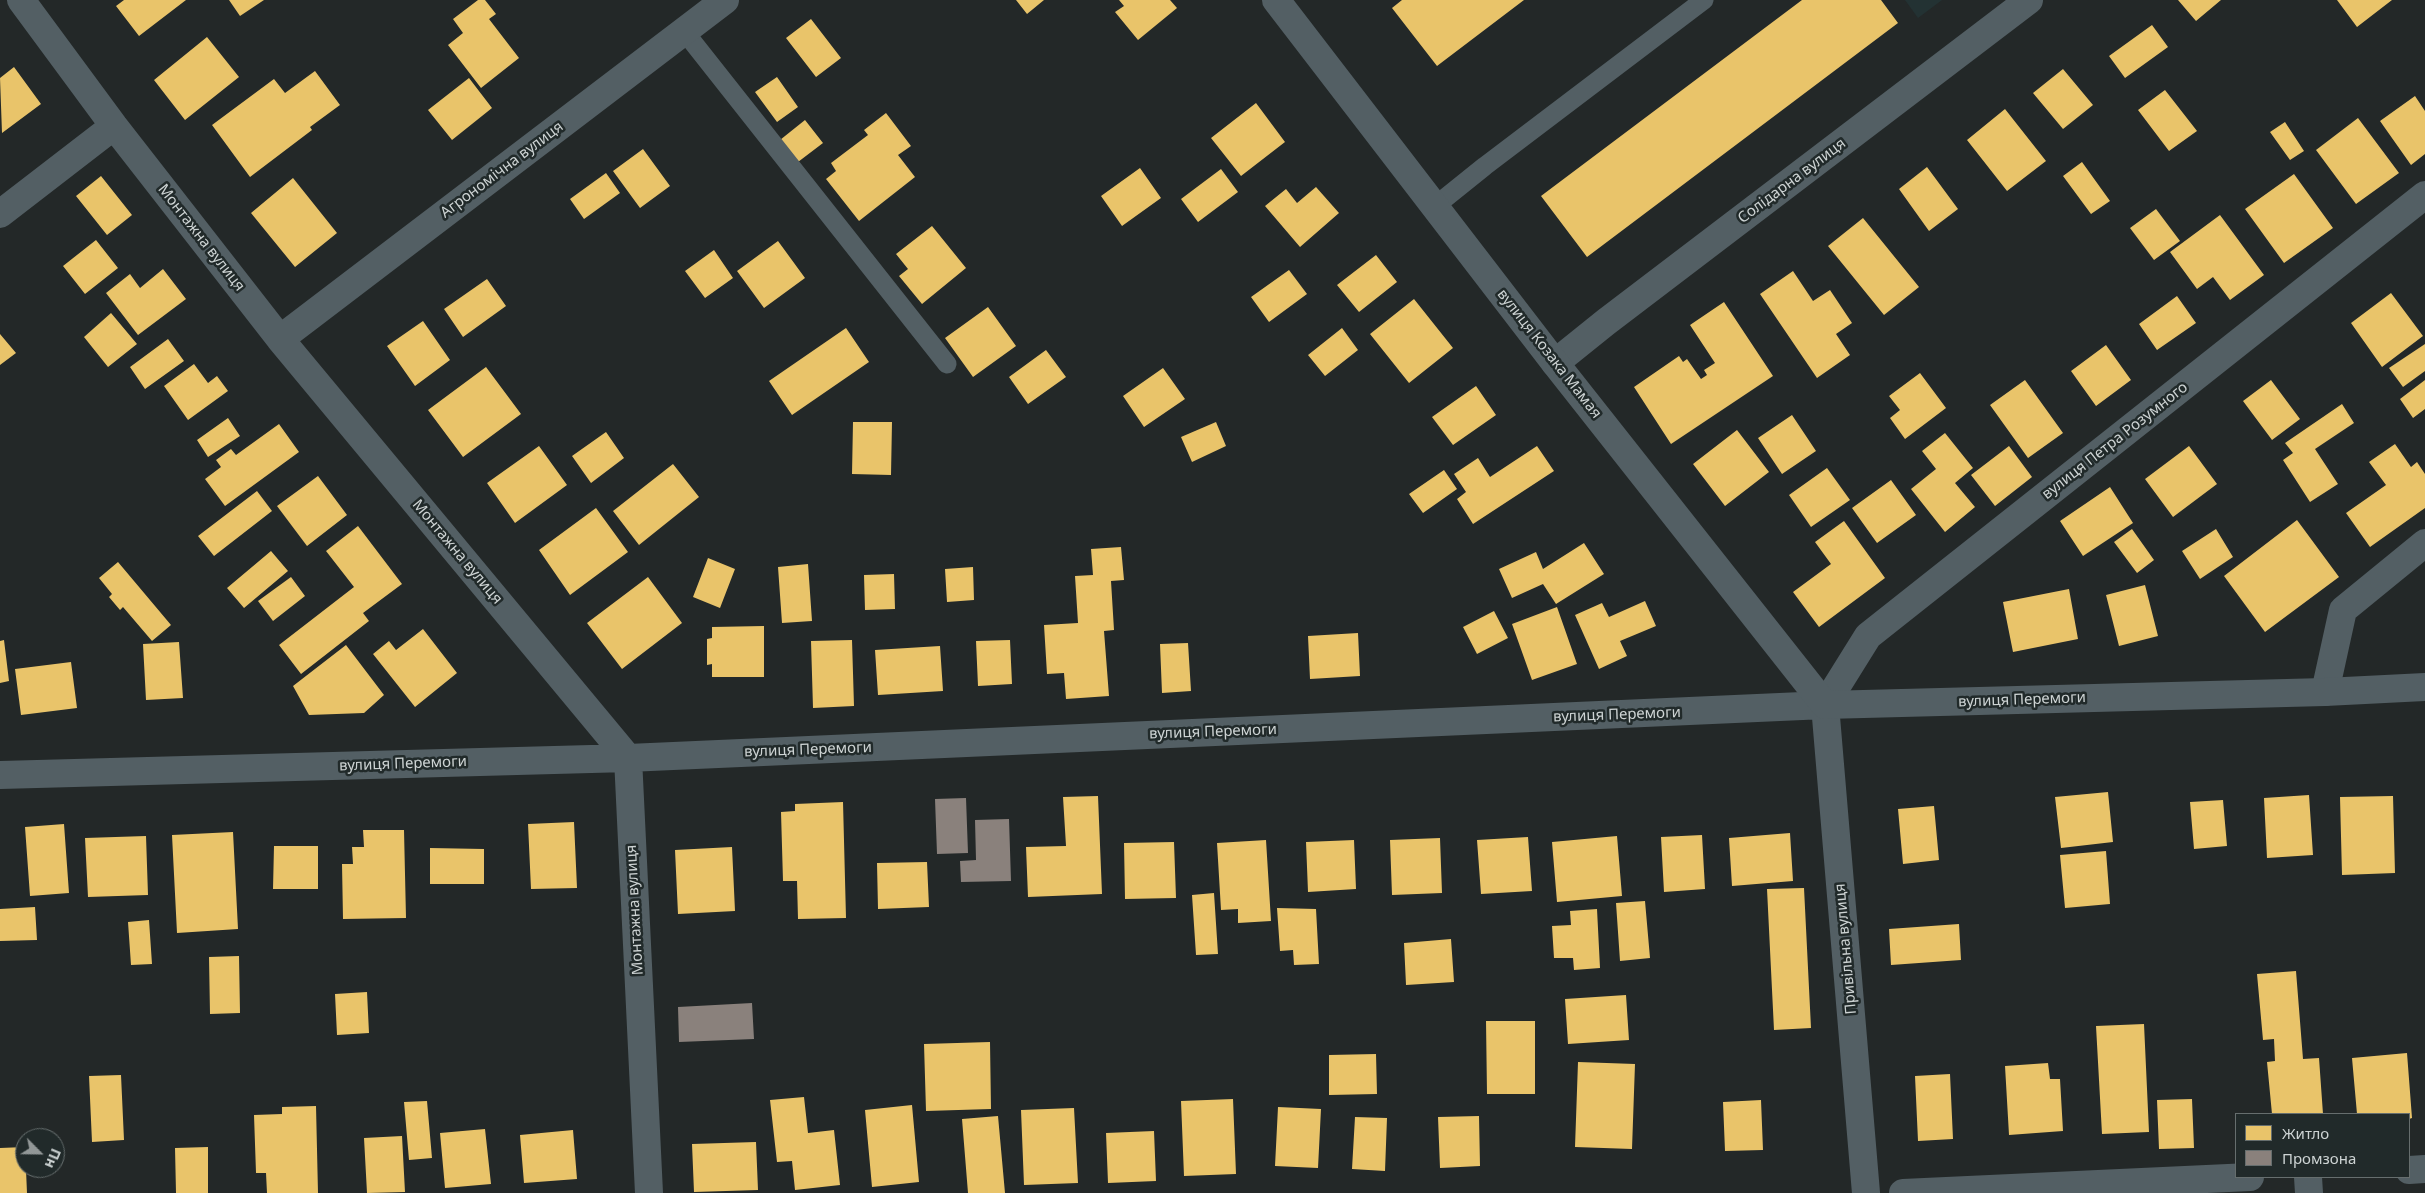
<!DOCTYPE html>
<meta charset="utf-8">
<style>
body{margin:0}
#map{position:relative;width:2425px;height:1193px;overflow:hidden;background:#232828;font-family:"Noto Sans",sans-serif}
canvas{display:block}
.legend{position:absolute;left:2235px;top:1113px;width:175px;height:65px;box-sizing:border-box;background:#212a2a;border:1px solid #666e6e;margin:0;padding:6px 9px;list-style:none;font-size:15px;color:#cdd3d3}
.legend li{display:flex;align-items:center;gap:10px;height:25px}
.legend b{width:25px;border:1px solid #666e6e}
.north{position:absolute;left:15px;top:1128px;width:50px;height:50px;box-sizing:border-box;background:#212a2a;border:1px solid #666e6e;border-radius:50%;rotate:113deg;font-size:14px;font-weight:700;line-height:20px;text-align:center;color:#cdd3d3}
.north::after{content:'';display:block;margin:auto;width:18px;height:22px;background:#929797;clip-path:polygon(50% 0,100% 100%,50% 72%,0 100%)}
</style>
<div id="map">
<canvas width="2425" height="1193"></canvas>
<ul class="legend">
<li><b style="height:14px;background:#e9c46a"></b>Житло</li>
<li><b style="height:14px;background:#8a817c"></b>Промзона</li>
</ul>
<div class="north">Пн</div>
</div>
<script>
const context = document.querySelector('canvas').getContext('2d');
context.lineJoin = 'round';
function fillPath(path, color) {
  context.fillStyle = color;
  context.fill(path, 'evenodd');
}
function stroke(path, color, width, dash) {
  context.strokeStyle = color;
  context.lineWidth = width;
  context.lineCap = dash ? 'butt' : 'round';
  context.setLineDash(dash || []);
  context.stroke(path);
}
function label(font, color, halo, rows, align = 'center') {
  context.font = font + ' "Noto Sans",sans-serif';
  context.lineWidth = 5;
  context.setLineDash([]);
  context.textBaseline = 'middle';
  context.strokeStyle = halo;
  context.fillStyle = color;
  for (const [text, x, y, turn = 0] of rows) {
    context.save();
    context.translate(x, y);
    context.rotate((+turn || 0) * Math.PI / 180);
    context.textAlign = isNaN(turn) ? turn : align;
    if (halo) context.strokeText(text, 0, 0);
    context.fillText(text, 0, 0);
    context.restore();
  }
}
fillPath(new Path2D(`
 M1905 0H1942L1918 18Z`), '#233233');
fillPath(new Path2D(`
 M124 0H186L139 36 116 6Z
 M229 0H264L240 16Z
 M478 0H485L496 14 489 19 519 58 481 88 448 45 463 33 453 19Z
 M1016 0H1044L1027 14Z
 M1119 0H1170L1177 8 1138 40 1115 12 1124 6Z
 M1402 0H1524L1437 66 1392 8Z
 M1802 0H1881L1898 23 1587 257 1541 196Z
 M2178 0H2221L2196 21Z
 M2337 0H2392L2357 27Z
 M811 19 841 58 816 77 786 38Z
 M2152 25 2168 47 2125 78 2109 56Z
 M207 37 239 77 185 120 154 80Z
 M14 67 41 104 2 133 0 78Z
 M2063 69 2093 105 2063 129 2033 93Z
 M315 71 340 105 310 127 312 130 250 177 212 125 274 79 285 93Z
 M777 77 798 107 777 122 755 92Z
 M469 78 492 108 452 140 428 110Z
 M2165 90 2197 131 2169 151 2138 110Z
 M2415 96 2425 111V154L2411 165 2380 121Z
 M1256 103 1285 142 1241 176 1211 138Z
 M2005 109 2046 161 2007 191 1967 140Z
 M886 113 911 146 898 155 915 177 859 221 826 179 836 171 831 163 868 135 864 130Z
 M2358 118 2399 173 2356 204 2316 150Z
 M805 120 823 143 798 162 780 140Z
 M2285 122 2304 151 2290 160 2270 132Z
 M643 149 670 186 640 208 613 171Z
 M2082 162 2110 201 2091 214 2063 176Z
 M1927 167 1958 209 1929 231 1899 189Z
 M1140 168 1161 198 1122 226 1101 196Z
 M1221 169 1238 192 1198 222 1181 199Z
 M606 173 620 193 584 219 570 199Z
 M2294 174 2333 228 2284 263 2245 209Z
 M101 176 132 215 107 235 76 196Z
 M293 178 337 233 295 267 251 213Z
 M1316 187 1339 213 1300 247 1265 206 1286 189 1297 203Z
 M2156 209 2180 241 2154 260 2130 228Z
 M2220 215 2264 275 2230 300 2213 277 2197 289 2170 252Z
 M1863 218 1919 287 1884 315 1828 246Z
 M932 226 966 268 922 304 899 276 908 269 896 254Z
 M96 240 118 268 85 294 63 266Z
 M778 241 805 278 764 308 737 271Z
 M714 250 733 278 705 298 685 271Z
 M1376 255 1397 282 1359 312 1337 285Z
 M163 269 186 299 138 335 106 293 130 274 140 288Z
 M1289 270 1307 294 1269 322 1251 297Z
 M1793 271 1813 301 1830 290 1852 323 1836 334 1850 355 1817 378 1760 294Z
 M487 279 506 306 463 337 444 309Z
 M2391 293 2423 336 2382 367 2351 323Z
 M2177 296 2196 323 2157 350 2139 324Z
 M1414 299 1453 348 1409 383 1370 334Z
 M1724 302 1773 376 1671 444 1634 387 1679 356 1683 362 1687 359 1701 379 1707 375 1704 370 1715 363 1690 325Z
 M988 307 1016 346 973 377 945 338Z
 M111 313 137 344 108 367 84 337Z
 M423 321 450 360 415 386 387 346Z
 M846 328 869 362 792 415 769 381Z
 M1342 328 1358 350 1325 376 1308 355Z
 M0 334 16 353 0 365Z
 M168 339 184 361 145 389 130 367Z
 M2425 344V371L2403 387 2389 368Z
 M2106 345 2131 380 2096 406 2071 371Z
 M1046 350 1066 377 1028 404 1009 377Z
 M194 364 208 383 217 376 228 391 188 420 164 386Z
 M486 367 521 414 463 457 428 410Z
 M1163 368 1185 399 1144 427 1123 396Z
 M1920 373 1946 408 1905 439 1890 418 1900 410 1889 396Z
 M2025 380 2063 433 2028 458 1990 405Z
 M2271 380 2300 419 2272 440 2243 401Z
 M2425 380V409L2413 418 2400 399Z
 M1476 386 1496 415 1453 445 1432 417Z
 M2342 404 2354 423 2315 449 2338 484 2310 502 2283 460 2293 453 2285 443Z
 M1792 415 1816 451 1782 474 1758 438Z
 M228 418 240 436 208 457 197 440Z
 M853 422H892L891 475 852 474Z
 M1216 422 1226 446 1192 462 1181 437Z
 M279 424 299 452 225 506 205 479 221 467 216 460 231 449 236 455Z
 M1737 430 1769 472 1725 506 1693 464Z
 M606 432 624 458 591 483 572 456Z
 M1945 433 1973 468 1955 483 1975 507 1945 532 1911 489 1936 469 1922 451Z
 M2395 444 2411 467 2417 462 2425 474V508L2370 547 2346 513 2386 485 2369 462Z
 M539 446 567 485 515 523 487 483Z
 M1537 446 1554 471 1473 524 1457 499 1466 492 1454 474 1478 458 1490 477Z
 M2009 446 2032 477 1995 506 1971 475Z
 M2189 446 2217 484 2173 517 2145 479Z
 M673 464 699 497 639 545 613 511Z
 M1827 468 1850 500 1811 527 1789 495Z
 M1444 470 1457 489 1423 513 1409 494Z
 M318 476 347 515 307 546 277 506Z
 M1891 480 1916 515 1877 543 1852 508Z
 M2110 487 2133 523 2083 556 2060 521Z
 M257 491 272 511 214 556 198 536Z
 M596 508 628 552 570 595 539 550Z
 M2297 520 2339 577 2265 632 2224 576Z
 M1844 521 1885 578 1819 627 1793 592 1831 564 1815 542Z
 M358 526 402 584 363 613 369 621 301 674 279 645 354 587 326 551Z
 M2132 529 2154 560 2137 573 2114 542Z
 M2216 529 2233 557 2200 579 2182 551Z
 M1584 543 1604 574 1556 604 1543 584 1512 598 1499 569 1536 552 1543 569Z
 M1121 547 1124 580 1111 581 1114 630 1104 631 1109 696 1066 699 1064 673 1047 674 1044 625 1078 623 1075 576 1093 575 1091 549Z
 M271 551 288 571 244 608 227 588Z
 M708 558 735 569 720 608 693 597Z
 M118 562 171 625 152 641 123 607 120 610 109 597 112 594 99 578Z
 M808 564 812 621 782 623 778 567Z
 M973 567 974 600 947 602 945 569Z
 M894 574 895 609 865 610 864 575Z
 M291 577 305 596 273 621 258 601Z
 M648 577 682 623 622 669 587 623Z
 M2145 585 2158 636 2119 646 2106 595Z
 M2069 589 2078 639 2013 652 2003 602Z
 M1645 601 1656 626 1620 641 1627 656 1599 669 1575 615 1602 603 1609 617Z
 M1557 607 1577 664 1532 680 1512 624Z
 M1494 611 1508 638 1477 654 1463 627Z
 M764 626V677H712V664L707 665V639L712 638V627Z
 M423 629 457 673 415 707 373 654 389 641 396 650Z
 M1358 633 1360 676 1310 679 1308 636Z
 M4 640 9 681 0 683V641Z
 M852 640 854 706 813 708 811 641Z
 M1010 640 1012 684 978 686 976 641Z
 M179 642 183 698 146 700 143 644Z
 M1188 643 1191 691 1162 693 1160 644Z
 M346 645 384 695 364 713 309 715 293 686Z
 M940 646 943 691 878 695 875 650Z
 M71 662 77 708 21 715 15 669Z
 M2108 792 2113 842 2061 848 2055 797Z
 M2309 795 2313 855 2267 858 2264 798Z
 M1098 796 1102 894 1028 897 1026 847 1066 846 1063 797Z
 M2393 796 2395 873 2342 875 2340 797Z
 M2223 800 2227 846 2194 849 2190 802Z
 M843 802 846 918 798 919 797 881H783L781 812 795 811V804Z
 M1934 806 1939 860 1903 864 1898 809Z
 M574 822 577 888 531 889 528 824Z
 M64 824 69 893 30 896 25 827Z
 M363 830H404L406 918 343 919 342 864H353L352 847H364Z
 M233 832 238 929 177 933 172 835Z
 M1790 833 1793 881 1732 886 1729 838Z
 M1702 835 1705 889 1664 892 1661 837Z
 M146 836 148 895 88 897 85 838Z
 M1617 836 1622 896 1557 902 1552 842Z
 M1528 837 1532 891 1481 894 1477 840Z
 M1440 838 1442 893 1392 895 1390 840Z
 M1266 840 1271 921 1238 923V909L1221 910 1217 843Z
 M1354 840 1356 889 1308 892 1306 842Z
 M1174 842 1176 898 1125 899 1124 843Z
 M274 846H318V889H273Z
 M732 847 735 911 678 914 675 850Z
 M430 848 484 849V884H430Z
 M2106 851 2110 904 2065 908 2060 855Z
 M927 862 929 907 878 909 877 863Z
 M1804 888 1811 1028 1774 1030 1767 889Z
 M1214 893 1218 954 1196 955 1192 895Z
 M1645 901 1650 958 1620 961 1616 903Z
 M35 907 37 940 0 941V909Z
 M1277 908 1316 909 1319 964 1294 965 1293 950 1280 951Z
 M1597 909 1600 968 1574 970 1573 958H1554L1552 926 1571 925 1570 911Z
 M149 920 152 964 131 965 128 922Z
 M1959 924 1961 960 1891 965 1889 929Z
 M1451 939 1454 982 1406 985 1404 943Z
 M239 956 240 1013 210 1014 209 957Z
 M2296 971 2303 1059 2319 1058 2323 1114H2272L2267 1062 2275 1061 2274 1039 2263 1040 2257 974Z
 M367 992 369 1033 337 1035 335 994Z
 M1626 995 1629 1040 1568 1044 1565 999Z
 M1486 1021H1535V1094H1487Z
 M2144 1024 2149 1132 2102 1134 2096 1026Z
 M990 1042 991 1109 926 1111 924 1044Z
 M2407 1053 2412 1118 2409 1119V1114H2357L2352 1058Z
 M1376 1054 1377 1094 1329 1095V1055Z
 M1578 1062 1635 1064 1632 1149 1575 1147Z
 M2048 1063 2050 1079H2060L2063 1131 2009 1135 2005 1066Z
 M1950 1074 1953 1139 1918 1141 1915 1076Z
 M121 1075 124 1140 92 1142 89 1076Z
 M804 1097 808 1133 834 1130 840 1185 795 1190 792 1161 777 1162 770 1100Z
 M1233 1099 1236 1174 1184 1176 1181 1101Z
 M2192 1099 2194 1148 2159 1149 2157 1100Z
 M1761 1100 1763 1150 1725 1151 1723 1102Z
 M427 1101 432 1158 409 1160 404 1102Z
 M912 1105 919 1182 872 1187 865 1110Z
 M316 1106 318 1193H267L266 1173H256L254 1115 282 1114V1107Z
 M1278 1107 1321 1109 1318 1168 1275 1166Z
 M1074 1108 1078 1183 1024 1185 1021 1110Z
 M998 1116 1005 1193H968L962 1119Z
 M1479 1116 1480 1166 1440 1168 1438 1117Z
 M1355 1117 1387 1118 1385 1171 1352 1169Z
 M485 1129 491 1184 445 1188 440 1133Z
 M573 1130 577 1179 524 1183 520 1135Z
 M1154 1131 1156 1181 1108 1183 1106 1133Z
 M402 1136 405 1192 367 1193 364 1138Z
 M756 1142 758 1190 694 1192 692 1144Z
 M25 1147 27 1193H0V1148Z
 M208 1147V1193H176L175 1148Z`), '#e9c46a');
fillPath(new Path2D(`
 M966 798 968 853 937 854 935 799Z
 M1009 819 1011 881 961 882 960 861 976 860 975 820Z
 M752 1003 754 1039 679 1042 678 1007Z`), '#8a817c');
stroke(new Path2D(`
 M684 31 947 364
 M1434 207 1485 166 1704 0`), '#535f64', 19);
stroke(new Path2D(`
 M21 0 114 126 280 339 628 758 649 1193
 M0 214 114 126
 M280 339 725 0
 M1555 363 1606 322 2029 0
 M2325 692 2343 610 2425 543
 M1825 705 1868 636 2425 195
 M1825 705 1866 1193
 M0 775 628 758 1825 705
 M2409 1170 2425 1169
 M2308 1177 2309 1193
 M1903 1193 2250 1177`), '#535f64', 28);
stroke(new Path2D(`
 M1276 0 1555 363 1825 705 2325 692 2425 687`), '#535f64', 28);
label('15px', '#cdd3d3', '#212a2a', [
 ["Агрономічна вулиця",502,170,-37],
 ["Солідарна вулиця",1792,181,-37],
 ["Монтажна вулиця",201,238,52],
 ["вулиця Козака Мамая",1549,354,52],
 ["вулиця Петра Розумного",2115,441,-38],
 ["Монтажна вулиця",457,552,50],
 ["вулиця Перемоги",2022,700,-2],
 ["вулиця Перемоги",1617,715,-2],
 ["вулиця Перемоги",1213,732,-2],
 ["вулиця Перемоги",808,750,-2],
 ["вулиця Перемоги",403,764,-2],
 ["Монтажна вулиця",635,910,-93],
 ["Привільна вулиця",1846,949,-95]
]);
</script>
